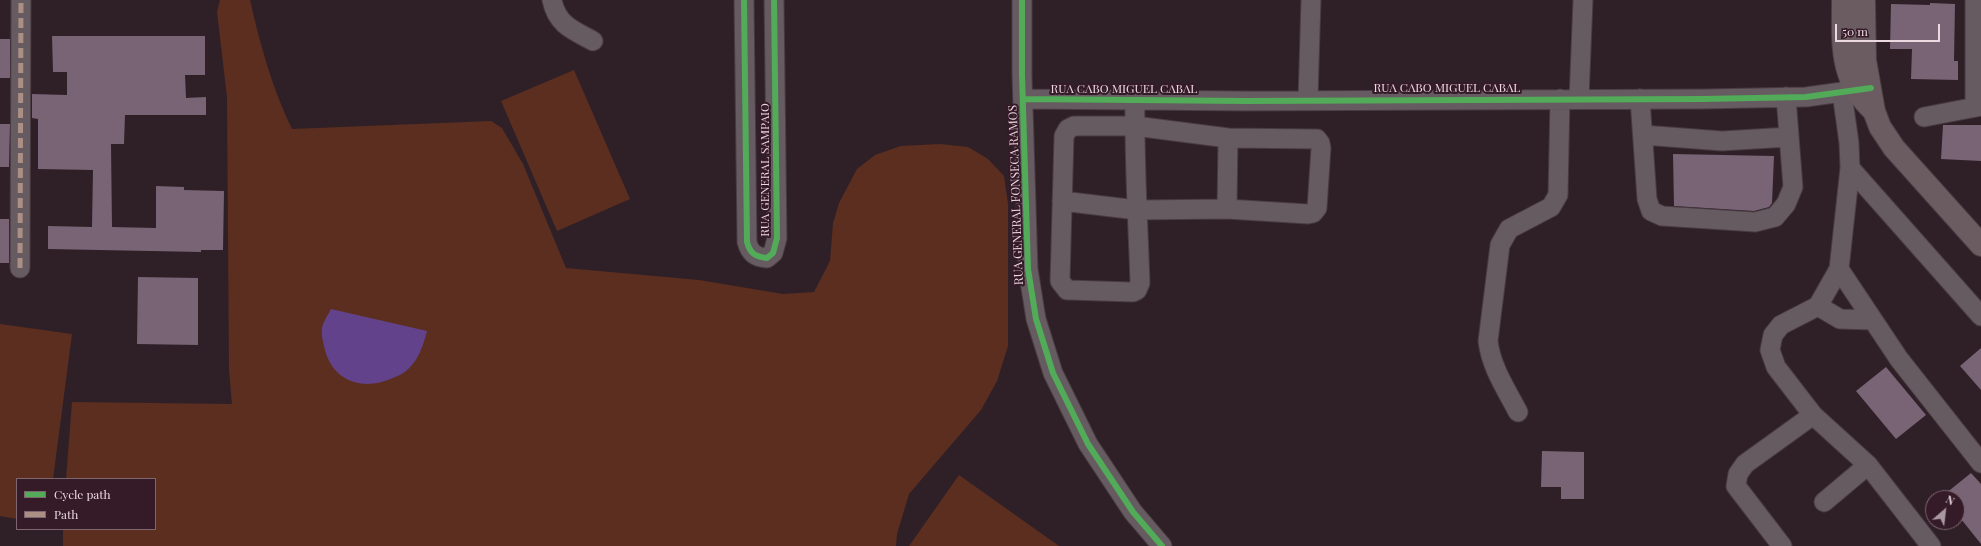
<!DOCTYPE html>
<style>
body{margin:0}
#map{position:relative;width:1981px;height:546px;overflow:hidden;background:#2f2027;font-family:"Playfair Display",serif}
canvas{display:block}
.legend{position:absolute;left:16px;top:478px;width:140px;height:52px;box-sizing:border-box;background:#351a27;border:1px solid #7e6671;margin:0;padding:5px 7px;list-style:none;font-size:12px;color:#ebd8e0}
.legend li{display:flex;align-items:center;gap:8px;height:20px}
.legend b{width:20px;border:1px solid #7e6671}
.north{position:absolute;left:1925px;top:490px;width:40px;height:40px;box-sizing:border-box;background:#351a27;border:1px solid #7e6671;border-radius:50%;rotate:28deg;font-size:11px;font-weight:700;line-height:16px;text-align:center;color:#ebd8e0}
.north::after{content:'';display:block;margin:auto;width:14px;height:18px;background:#a9989f;clip-path:polygon(50% 0,100% 100%,50% 72%,0 100%)}
.scale{position:absolute;left:1835px;top:24px;width:105px;height:18px;box-sizing:border-box;border:2px solid #ebd8e0;border-top:0;padding-left:5px;font-size:12px;line-height:14px;white-space:nowrap;color:#ebd8e0;-webkit-text-stroke:3px #351a27;paint-order:stroke}
</style>
<div id="map">
<canvas width="1981" height="546"></canvas>
<ul class="legend">
<li><b style="height:5px;background:#51ab58"></b>Cycle path</li>
<li><b style="height:5px;background:#ac8f84"></b>Path</li>
</ul>
<div class="north">N</div>
<div class="scale">50 m</div>
</div>
<script>
const context = document.querySelector('canvas').getContext('2d');
context.lineJoin = 'round';
function fillPath(path, color) {
  context.fillStyle = color;
  context.fill(path, 'evenodd');
}
function stroke(path, color, width, dash) {
  context.strokeStyle = color;
  context.lineWidth = width;
  context.lineCap = dash ? 'butt' : 'round';
  context.setLineDash(dash || []);
  context.stroke(path);
}
function label(font, color, halo, rows, align = 'center') {
  context.font = font + ' "Playfair Display",serif';
  context.lineWidth = 4;
  context.setLineDash([]);
  context.textBaseline = 'middle';
  context.strokeStyle = halo;
  context.fillStyle = color;
  for (const [text, x, y, turn = 0] of rows) {
    context.save();
    context.translate(x, y);
    context.rotate((+turn || 0) * Math.PI / 180);
    context.textAlign = isNaN(turn) ? turn : align;
    if (halo) context.strokeText(text, 0, 0);
    context.fillText(text, 0, 0);
    context.restore();
  }
}
fillPath(new Path2D(`
 M220 0H250C260 44 272 88 292 129L491 121 502 128 523 164 566 268 699 280 783 294 814 292 830 261 833 223 839 203 857 169 875 155 901 146 940 144 968 147 988 159 1004 176 1008 204V346L997 381 981 410 909 494 897 534 896 546H63V529H155V479H66L72 402 232 404 229 370 227 97 217 12Z
 M574 70 630 199 557 231 501 101Z
 M0 324 72 334 53 479H17V519L0 516Z
 M959 475 1059 546H909Z`), '#5b2e20');
fillPath(new Path2D(`
 M331 309 427 331C423 346 419 360 406 371 403 374 397 376 393 378 362 392 331 381 324 346 323 341 321 334 322 328 323 322 328 315 331 309Z`), '#62438b');
fillPath(new Path2D(`
 M1930 3 1955 4 1954 61H1958V80L1911 79 1912 49H1890L1891 4 1930 5Z
 M52 36H205V75H185L186 98 206 97V115H125L124 144H111L112 227 156 228V186L184 187V190L224 191 223 250H201V252L48 249V226L92 227 93 170 38 169V119L32 118V94L67 95V72H53Z
 M0 39H10V78H0Z
 M0 124H10L9 167H0Z
 M1943 125H1981V161L1941 159Z
 M1673 154 1774 156 1772 203 1769 207 1754 211 1674 206Z
 M0 219H9V263H0Z
 M138 277 198 278V345L137 344Z
 M1981 348V390L1960 366Z
 M1886 367 1926 415 1896 439 1856 391Z
 M1542 451 1584 452V499H1561V487H1541Z
 M1971 473 1981 484V544L1957 514V498H1940Z`), '#786475');
const minor = new Path2D(`
 M552 0C557 25 573 30 593 41
 M744 0 747 242C750 253 755 257 767 258L773 253 777 238 774 0
 M1022 0V75L1028 269 1036 319 1053 373 1088 444 1133 512 1162 546
 M1975 0V106
 M1842 93 1849 143 1850 168 1839 269 1818 306 1781 325 1773 335 1770 350 1776 367 1813 415 1868 465 1931 546
 M1023 99 1245 101 1703 99 1806 97 1871 88
 M1308 99 1311 0
 M1579 99 1583 0
 M1640 99 1647 199 1651 211 1662 216 1755 222 1775 217 1786 204 1793 187 1786 97
 M1924 117 1981 106
 M1643 135 1722 141 1789 137
 M1850 168 1981 316
 M1062 201 1137 210 1227 209 1308 214 1313 213 1317 208 1321 148 1320 143 1317 139 1228 138 1135 126H1074L1068 129 1064 136 1060 281 1067 290 1133 292 1137 290 1140 283C1138 222 1134 160 1135 99
 M1227 209 1228 138
 M20 268 21 0
 M1839 269 1899 359 1981 463
 M1818 306 1840 319 1872 320
 M1518 412C1506 389 1491 367 1488 341L1500 245 1509 229 1551 207 1558 195 1560 99
 M1824 502 1868 465
 M1782 546 1736 486 1738 474 1745 464 1813 415`);
const major = new Path2D(`
 M1843 0C1843 44 1839 79 1874 111
 M1864 0 1865 60 1874 111 1880 127 1894 148 1981 245`);
stroke(minor, '#493b42', 21);
stroke(major, '#493b42', 24);
stroke(minor, '#665b60', 19);
stroke(major, '#6b5c61', 22);
stroke(new Path2D(`
 M20 268 21 0`), '#ac8f84', 5, [10, 5]);
stroke(new Path2D(`
 M744 0 747 242C750 253 755 257 767 258L773 253 777 238 774 0
 M1022 0V75L1028 269 1036 319 1053 373 1088 444 1133 512 1162 546
 M1023 99 1245 101 1703 99 1806 97 1871 88`), '#51ab58', 6);
label('12px', '#ebd8e0', '#351a27', [
 ["RUA CABO MIGUEL CABAL",1447,88],
 ["RUA CABO MIGUEL CABAL",1124,89],
 ["RUA GENERAL SAMPAIO",765,170,-90],
 ["RUA GENERAL FONSECA RAMOS",1016,195,-92]
]);
</script>
